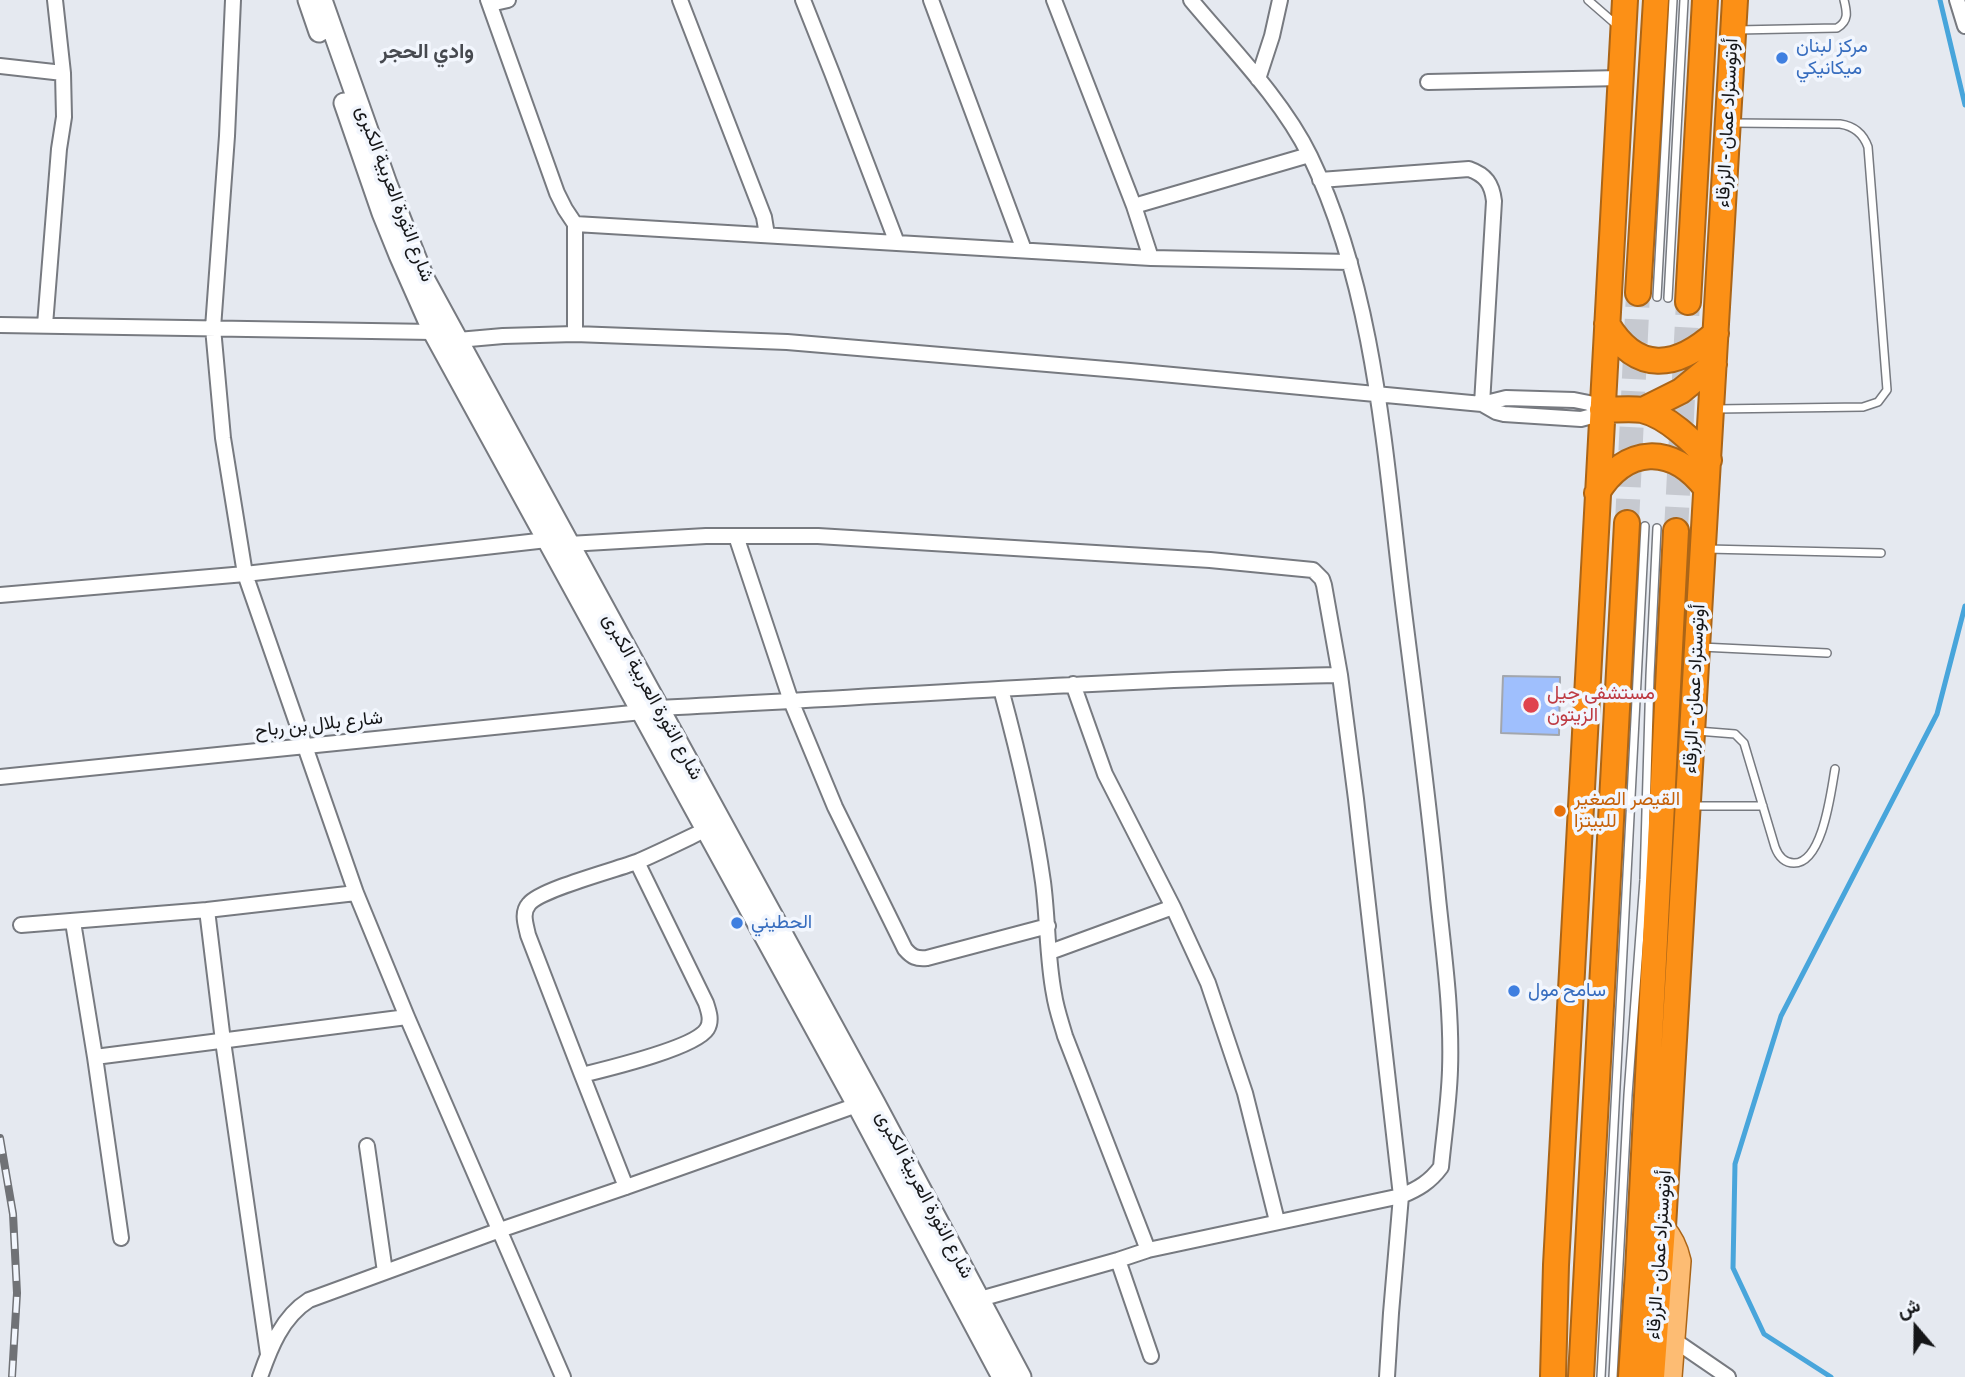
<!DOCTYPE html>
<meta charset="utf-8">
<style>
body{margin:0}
#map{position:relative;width:1965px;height:1377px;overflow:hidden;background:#e5e9f0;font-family:Signika,Vazirmatn,sans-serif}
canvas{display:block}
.north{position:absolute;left:1881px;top:1293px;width:70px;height:70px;-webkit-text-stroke:5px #f2f6fd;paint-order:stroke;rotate:340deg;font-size:19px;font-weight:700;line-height:28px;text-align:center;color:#151618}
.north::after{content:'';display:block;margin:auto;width:24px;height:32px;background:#151618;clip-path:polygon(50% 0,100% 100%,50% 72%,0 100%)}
</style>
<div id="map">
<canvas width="1965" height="1377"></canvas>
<div class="north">ش</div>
</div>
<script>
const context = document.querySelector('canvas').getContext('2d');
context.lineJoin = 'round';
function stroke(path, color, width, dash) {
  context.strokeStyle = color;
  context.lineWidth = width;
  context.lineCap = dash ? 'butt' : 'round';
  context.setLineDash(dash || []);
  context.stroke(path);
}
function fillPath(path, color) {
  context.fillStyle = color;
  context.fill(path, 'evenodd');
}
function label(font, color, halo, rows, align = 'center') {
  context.font = font + ' Signika,Vazirmatn,sans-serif';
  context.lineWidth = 7;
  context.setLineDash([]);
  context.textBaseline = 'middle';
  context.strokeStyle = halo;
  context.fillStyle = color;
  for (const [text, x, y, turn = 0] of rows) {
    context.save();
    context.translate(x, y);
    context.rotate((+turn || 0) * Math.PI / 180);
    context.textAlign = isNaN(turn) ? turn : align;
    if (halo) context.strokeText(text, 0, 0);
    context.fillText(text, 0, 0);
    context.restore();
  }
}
stroke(new Path2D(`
 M1940 0 1965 105
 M1831 1377 1764 1334 1733 1268 1735 1164 1781 1016 1937 714 1965 606`), '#48a5db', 5);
const building = new Path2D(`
 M1503 676 1560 677 1559 735 1501 733Z`);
fillPath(building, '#9fbffd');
stroke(building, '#a2a6ad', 2);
stroke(new Path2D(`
 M1627 523 1638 293
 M1676 531 1688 302`), '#c6c9d0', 24, [24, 12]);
const lane = new Path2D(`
 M1588 0 1619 27
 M1737 30 1837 28C1849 21 1847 12 1844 0
 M1657 297 1673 0
 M1668 298 1684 0
 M1716 409 1863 407 1878 402 1887 390 1868 147C1863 133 1854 126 1840 124L1732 123
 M1707 549 1881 553
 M1701 647 1827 653
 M1697 731 1735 734 1744 743 1775 847C1778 855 1783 863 1794 863 1823 863 1831 791 1835 769
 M1692 806H1763
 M1601 1377 1645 526
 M1613 1377 1628 1095 1644 880 1650 676 1657 528`);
const street = new Path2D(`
 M233 0 227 136 213 328 223 438 245 574 356 893 407 1017 563 1377
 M488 0 557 193 565 209 575 224V334
 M680 0 764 217 767 235
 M803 0 832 73 897 243
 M931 0 1024 250
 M1054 0 1134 206 1151 258
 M1957 0 1965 26
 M490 4 508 0
 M0 66 63 73
 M1258 79 1272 36 1280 0
 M1428 82 1621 78
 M1320 180 1469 169C1486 175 1492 184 1494 201L1482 404
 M1134 206 1309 155
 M575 224 1151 258 1350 262
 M0 325 433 332
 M45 325 59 149 64 117 63 73 55 0
 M458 340 503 336 575 334 787 342 1130 371 1482 404 1506 398 1574 400 1589 403 1602 410 1596 415 1581 419 1504 414 1496 412 1482 404
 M736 536 791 701 835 807 905 949C912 957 916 959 927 958L1048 926
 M569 544 706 536H818L1210 560 1313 570 1322 579 1324 585 1340 675 1356 799 1401 1196 1391 1313 1387 1377
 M0 595 245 574 547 540
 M1073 684 1105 774 1173 907 1208 983 1245 1093 1277 1221
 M1001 689C1018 752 1034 817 1043 882 1048 920 1047 958 1054 994 1056 1008 1061 1022 1065 1036L1148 1250
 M658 708C885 697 1112 679 1340 675
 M0 777 642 712
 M637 862 706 1003C709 1012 712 1021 707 1029 695 1048 606 1069 582 1075L528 935C526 925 521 913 529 904 541 889 616 870 639 861 662 851 684 840 707 829
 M207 910 223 1041 268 1354
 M73 922 95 1057 121 1238
 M21 925 207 910 356 893
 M1050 952 1173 907
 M95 1057 407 1017
 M582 1075 626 1187
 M367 1146 385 1272
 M1118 1260 1151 1356
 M980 1299 1118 1260 1148 1250 1401 1196C1418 1189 1430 1182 1441 1167 1444 1135 1449 1102 1450 1070 1452 1012 1444 955 1438 898 1429 802 1416 707 1404 611 1385 460 1377 295 1310 156 1282 99 1231 48 1191 0
 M1674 1340 1728 1377
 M260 1377C270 1348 282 1317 309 1300L500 1230 626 1187 857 1105 866 1104`);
const secondary = new Path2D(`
 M308 0 319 32
 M322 0 387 184 424 278 875 1103 1021 1377
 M344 103 382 213 399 255 433 332 857 1105 1002 1377`);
const primary = new Path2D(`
 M1663 1227C1672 1237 1677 1247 1680 1261L1671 1377`);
const highway = new Path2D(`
 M1638 293 1656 0
 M1688 302 1705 0
 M1607 324C1637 374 1676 369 1716 333
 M1602 410C1615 410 1630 408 1642 410 1667 416 1693 441 1709 460
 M1643 410 1681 391 1714 364
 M1597 493C1626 446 1672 444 1706 488
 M1553 1377 1556 1265 1625 0
 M1581 1377 1627 523
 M1631 1377 1638 1271 1676 531
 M1652 1377 1663 1227 1735 0`);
stroke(lane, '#777a80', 10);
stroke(street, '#777a80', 18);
stroke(secondary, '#777a80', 23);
stroke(primary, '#ab6517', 24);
stroke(highway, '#ab6517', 28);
stroke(lane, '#fff', 7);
stroke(street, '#fff', 14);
stroke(secondary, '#fff', 19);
stroke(primary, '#fdbc73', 21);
stroke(highway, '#fc9016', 24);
const rail = new Path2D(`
 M0 1138 13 1214 17 1293 12 1377`);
stroke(rail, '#707276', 8);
stroke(rail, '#f2f6fd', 5, [16]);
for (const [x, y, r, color] of [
 [1782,58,7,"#3f7fe0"],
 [1531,705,9,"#e0444e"],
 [1560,811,7,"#e8710a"],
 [737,923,7,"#3f7fe0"],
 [1514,991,7,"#3f7fe0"]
]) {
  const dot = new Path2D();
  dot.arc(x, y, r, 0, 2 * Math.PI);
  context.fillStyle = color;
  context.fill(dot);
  stroke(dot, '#f2f6fd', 2.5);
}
label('19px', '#366cbe', '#f2f6fd', [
 ["مركز لبنان",1796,47],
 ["ميكانيكي",1796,69],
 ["الحطيني",751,923],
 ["سامح مول",1528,991]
], 'left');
label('19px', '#151618', '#f2f6fd', [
 ["أوتوستراد عمان - الزرقاء",1728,123,-87],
 ["شارع الثورة العربية الكبرى",394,194,69],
 ["أوتوستراد عمان - الزرقاء",1695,689,-87],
 ["شارع الثورة العربية الكبرى",652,697,61],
 ["شارع بلال بن رباح",319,725,-6],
 ["شارع الثورة العربية الكبرى",924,1195,62],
 ["أوتوستراد عمان - الزرقاء",1660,1255,-86]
]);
label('19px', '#be3a42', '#f2f6fd', [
 ["مستشفى جيل",1547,694],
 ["الزيتون",1547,716]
], 'left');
label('19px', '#c56008', '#f2f6fd', [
 ["القيصر الصغير",1574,800],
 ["للبيتزا",1574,822]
], 'left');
label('bold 21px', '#46494f', '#f2f6fd', [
 ["وادي الحجر",427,52]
]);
</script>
